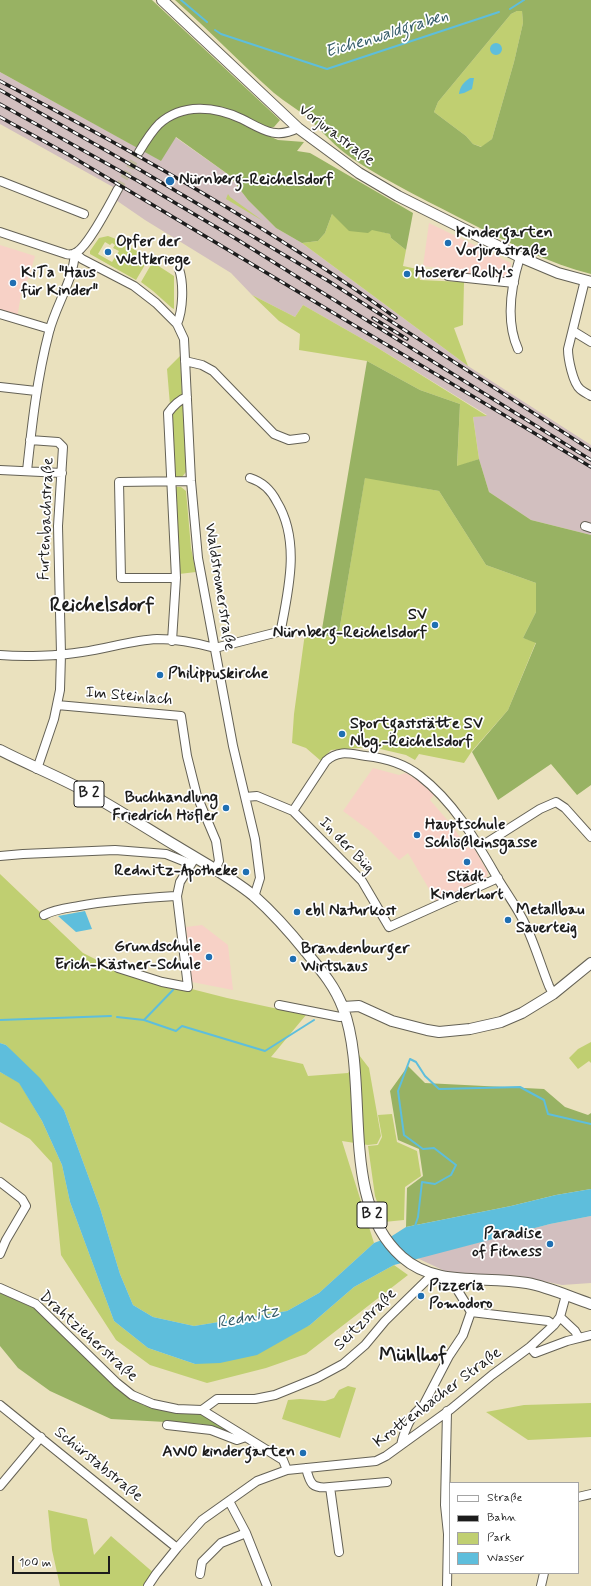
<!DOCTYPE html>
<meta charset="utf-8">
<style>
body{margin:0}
#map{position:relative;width:591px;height:1586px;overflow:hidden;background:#eae1be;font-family:Mynerve,sans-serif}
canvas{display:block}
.legend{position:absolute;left:449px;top:1482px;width:130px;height:92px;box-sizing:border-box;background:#fff;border:1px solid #a4a4a4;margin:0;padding:5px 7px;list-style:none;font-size:12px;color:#1c1c1c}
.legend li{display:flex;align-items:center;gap:8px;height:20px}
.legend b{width:20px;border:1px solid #a4a4a4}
.scale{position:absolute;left:12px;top:1556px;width:98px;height:18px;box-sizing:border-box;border:2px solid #1c1c1c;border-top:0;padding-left:5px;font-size:12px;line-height:14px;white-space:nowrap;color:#1c1c1c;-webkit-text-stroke:3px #fff;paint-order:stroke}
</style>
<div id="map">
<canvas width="591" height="1586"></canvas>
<ul class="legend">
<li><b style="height:5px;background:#fff"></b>Straße</li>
<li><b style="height:5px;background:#1c1c1c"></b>Bahn</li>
<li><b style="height:11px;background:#c0cf71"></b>Park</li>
<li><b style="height:11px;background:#5ebedc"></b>Wasser</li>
</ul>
<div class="scale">100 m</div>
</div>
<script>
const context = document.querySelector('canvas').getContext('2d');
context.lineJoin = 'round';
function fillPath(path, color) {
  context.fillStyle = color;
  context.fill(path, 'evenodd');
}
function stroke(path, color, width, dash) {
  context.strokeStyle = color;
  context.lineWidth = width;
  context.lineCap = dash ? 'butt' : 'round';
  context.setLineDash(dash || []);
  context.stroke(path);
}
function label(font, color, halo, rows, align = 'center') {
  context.font = font + ' Mynerve,sans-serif';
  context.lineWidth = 3.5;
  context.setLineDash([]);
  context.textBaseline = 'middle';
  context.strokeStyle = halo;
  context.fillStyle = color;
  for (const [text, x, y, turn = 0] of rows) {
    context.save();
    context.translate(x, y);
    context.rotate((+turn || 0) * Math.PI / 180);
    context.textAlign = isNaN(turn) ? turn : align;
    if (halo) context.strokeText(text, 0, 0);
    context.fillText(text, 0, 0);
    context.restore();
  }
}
fillPath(new Path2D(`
 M429 223 511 263 510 278 456 272 453 270 423 266Z
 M0 245 35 256 29 277 22 289 17 318 0 312Z
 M373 768 399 775 406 773 419 781 434 795 430 800 449 822 468 848 473 846 488 873 487 877 436 901 408 853 399 860 370 831 343 811Z
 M202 925 228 945 233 990 192 982 186 927Z`), '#f7d1c6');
fillPath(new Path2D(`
 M0 72 160 160 175 137 229 175 248 200 276 228 302 243 468 366 591 445V535L531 520 489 492 479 459 473 417 487 415 373 345 303 305 295 317 252 295 231 273 145 220 110 196 113 187 0 124Z
 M591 1216V1283L562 1285 519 1276 449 1273 417 1258 550 1224Z`), '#d2bfbf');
fillPath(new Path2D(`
 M517 11H522L523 23 514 62 492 139 482 147 473 144 466 136 434 112 438 102 511 14Z
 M228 194 230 197 263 221 226 199Z
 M332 214 372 229 390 234 391 238 406 250 403 266 417 269 420 280 464 282 463 325 454 328 468 366 302 243 318 241 325 233Z
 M108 236 116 239 149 258 136 280 90 254V251L99 238ZM105 242 110 245 112 243 115 245 113 248 119 251 112 262 98 254Z
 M152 263 157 266V265L174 276V309L172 308 153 291 141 282Z
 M252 295 295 317 303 305 373 345 487 416 473 417 479 459 457 467 460 404 420 390 367 361 299 350 300 334 279 321Z
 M180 356 182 395 170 405 167 369Z
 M183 402 186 472 182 477 173 478 170 414Z
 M365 477 439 491 486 565 536 583V612L523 638 536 642 508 710 472 751 464 763 419 754 415 760 406 755 372 747 331 750 321 761 306 748 292 743 294 714 305 633 338 638Z
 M173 487H181L186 491 191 548 196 572 179 574Z
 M0 874 83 953 117 970 227 998 306 1015 271 1057 303 1064 308 1076 348 1073 359 1055 369 1068 381 1136 377 1144 368 1145 342 1141 374 1243 319 1293 287 1311 194 1326 153 1317 133 1305 120 1274 100 1208 64 1110 6 1045 0 1043Z
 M591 1042V1063L589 1061 578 1069 569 1058 578 1049Z
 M0 1072 19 1082 42 1121 62 1165 70 1202 114 1321 148 1348 195 1364 310 1325 354 1287 394 1265 408 1275 306 1354 266 1368 207 1383 150 1365 116 1340 61 1255 52 1163 30 1139 0 1122Z
 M392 1114 397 1142 417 1151 421 1176 405 1187 404 1220 384 1222 375 1196 368 1146 378 1145 382 1137 378 1115Z
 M348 1386 356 1388 340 1438 282 1419 288 1400 300 1399 325 1401 334 1398 339 1390Z
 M591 1403V1437L528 1440 486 1412 524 1405Z
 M48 1510 87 1519 94 1555 111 1536 155 1574 147 1586H60L52 1550Z`), '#c0cf71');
fillPath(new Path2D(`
 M0 0H152L280 120 274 127 268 128 249 119 245 126 278 140 304 142 297 151 310 153 317 157 413 213 406 250 391 238 390 234 372 230 368 233 349 231 332 214 325 233 318 241 302 243 276 228 248 200 229 175 176 137 161 161 0 72Z
 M175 0H591V274C550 264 512 244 474 225 433 204 391 184 353 159 335 147 323 132 308 118 297 109 285 102 274 93 240 63 209 30 175 0ZM517 11H522L523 23 514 62 492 139 481 147 473 144 466 136 434 112 438 102 511 14Z
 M367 361 420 390 460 404 457 466 479 459 489 492 531 520 591 535V785L577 795 551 764 498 800 472 752 508 710 536 643 523 638 536 612V583L486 565 439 491 365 478 338 638 321 635Z
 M408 1066 425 1083 544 1089 565 1107 588 1115 591 1113V1189L556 1195 511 1206 406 1227 407 1188 423 1176 419 1149 398 1140 390 1091Z
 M0 1293 34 1308 53 1325 119 1390 143 1405 174 1412 201 1413 233 1432 232 1434 202 1424 111 1419 50 1391 18 1368 0 1346Z`), '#98b263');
fillPath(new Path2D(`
 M490 49a6 6 0 1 1 12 0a6 6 0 1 1-12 0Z
 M470 78H474L472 89 464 93 459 94C460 86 464 82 470 78Z
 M85 911 92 929 76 932 58 916Z
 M0 1043 6 1045 40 1078 64 1110 100 1208 120 1274 133 1305 153 1317 194 1326 287 1311 319 1293 374 1243 392 1236 406 1227 511 1206 556 1195 591 1189V1216L550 1224 394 1265 354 1287 310 1325 257 1355 220 1363 195 1364 148 1348 114 1321 70 1202 62 1165 42 1121 19 1083 0 1072Z`), '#5ebedc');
stroke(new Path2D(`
 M181 0 207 22
 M510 9 524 0
 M215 30 221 34 327 69 499 12
 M117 1017 144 1020 176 1031 182 1026 265 1051 314 1020
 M0 1020 111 1016
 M144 1020 173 990
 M415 1226 418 1217 422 1182 435 1184 451 1175 456 1165 434 1148 423 1149 404 1135 398 1091 410 1059 416 1062 425 1076 439 1089 520 1087 544 1100 548 1114 591 1124`), '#5ebedc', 2);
stroke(new Path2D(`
 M118 189 139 152`), '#c1ba9e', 8, [8, 4]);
const minor = new Path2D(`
 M139 152C145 142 151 132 159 124 182 103 215 106 242 119 262 129 275 140 298 128
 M0 181 84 214
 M0 232 66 254C70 255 74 254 77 252 90 243 109 205 118 189
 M75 253 82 259 134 286 156 303 177 324 184 339 191 481 198 558 233 746 255 839 260 878 254 897
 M448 276 514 283
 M585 280 568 349C568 359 573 383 580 389 583 392 588 394 591 396
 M0 314 50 329
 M177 324C183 310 184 284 179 269
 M573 331 591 342
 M518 349C505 320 511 286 520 257
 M185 361 202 365 213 371 274 434 289 440 305 438
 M0 387 36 391
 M30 440 58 442 63 447 58 526 61 654 60 690 54 719 37 769
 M0 470 62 473
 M27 471C32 424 37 378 49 332 56 305 73 281 75 253
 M585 526 591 528
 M176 578H121L119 482 191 481
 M172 641 176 578 168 413C173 406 179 400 187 397
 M0 655C23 657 59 656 82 652 107 649 132 640 157 639 176 639 197 643 215 648L278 632 281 629C289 588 300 540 277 502 271 490 263 482 250 478
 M57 705 181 716 187 756 197 796 216 841 219 861 215 870
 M245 797 257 796 293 811 362 881 389 927 498 878
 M293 811 326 761C339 749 351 754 366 756 385 758 405 764 420 776 455 803 476 841 498 879 507 894 519 910 526 926 535 945 541 966 549 986L553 994
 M480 847 540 809 556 802 565 808 591 837
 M0 856 23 854 115 850 166 854 191 864
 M44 915C55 909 67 908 79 906 112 900 145 898 177 896
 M118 968 162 982 188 987 177 896 180 882 195 858
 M279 1005 340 1017 346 1016
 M0 1182 22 1199 26 1206 6 1240 0 1254
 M450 1278 471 1312
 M0 1288 36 1304 117 1383 132 1395 153 1404 177 1409 202 1410 283 1460 287 1470
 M471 1312 548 1321 554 1325
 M560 1317 575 1331 579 1338
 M530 1347 535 1353 567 1341 591 1335
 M0 1405 177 1548
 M202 1410 217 1399H255L275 1395 317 1378 343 1364 365 1345 385 1321 432 1275
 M167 1425 211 1430 237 1440 246 1437
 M401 1445C404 1431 411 1414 423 1406L449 1356 463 1335 471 1312
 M306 1468C310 1484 312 1489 330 1487L339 1552
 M0 1486 41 1437
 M330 1487 387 1482
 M578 1497 591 1494
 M229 1501 246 1533 267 1586
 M200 1574 202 1562 221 1543 246 1533
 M148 1586 156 1574 177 1548 202 1520 257 1481 287 1470 376 1461 386 1456 451 1409 492 1375 530 1347 554 1325 560 1317 566 1295
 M447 1586 448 1534 445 1505 447 1411
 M541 1586 544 1573`);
const major = new Path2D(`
 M162 0 298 128 359 173 398 196 520 257 558 273 591 282
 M0 750C27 764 55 775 81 789 114 807 146 828 178 847 204 863 231 877 254 896 273 913 290 932 306 952 321 970 335 986 343 1008 371 1083 337 1200 402 1257 437 1288 484 1275 527 1283 549 1287 570 1297 591 1304
 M343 1007 359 1006 392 1021 427 1030 439 1032 470 1029 501 1022 522 1013 553 994 591 963`);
stroke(minor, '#646155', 10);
stroke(major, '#646155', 12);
stroke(minor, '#fff', 8);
stroke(major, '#fff', 10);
const rail = new Path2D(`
 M0 81C136 153 271 228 396 318
 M0 90 142 171 330 282 591 450
 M0 104 138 181 238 240 591 460
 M0 117 69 155 235 254 591 467
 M373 318 407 339`);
stroke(rail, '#1c1c1c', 3.5);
stroke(rail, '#fff', 2, [6]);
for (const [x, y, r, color] of [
 [170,181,5,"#1f6fb2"],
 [448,243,4,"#1f6fb2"],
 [108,252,4,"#1f6fb2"],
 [407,274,4,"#1f6fb2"],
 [13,283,4,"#1f6fb2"],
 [435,625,4,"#1f6fb2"],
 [160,675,4,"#1f6fb2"],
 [342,734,4,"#1f6fb2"],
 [226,808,4,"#1f6fb2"],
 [417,835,4,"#1f6fb2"],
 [467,862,4,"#1f6fb2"],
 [246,872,4,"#1f6fb2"],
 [297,912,4,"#1f6fb2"],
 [508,920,4,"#1f6fb2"],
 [209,957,4,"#1f6fb2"],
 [293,959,4,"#1f6fb2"],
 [550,1244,4,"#1f6fb2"],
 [421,1296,4,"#1f6fb2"],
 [303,1453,4,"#1f6fb2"]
]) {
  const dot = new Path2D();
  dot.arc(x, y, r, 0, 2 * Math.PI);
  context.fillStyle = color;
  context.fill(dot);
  stroke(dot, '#fff', 1.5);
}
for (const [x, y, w] of [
 [89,794,30],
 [372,1215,30]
]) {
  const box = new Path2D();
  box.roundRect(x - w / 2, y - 13, w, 26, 3);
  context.fillStyle = '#fff';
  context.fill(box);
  stroke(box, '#1c1c1c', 1);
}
label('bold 15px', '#1c1c1c', null, [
 ["B 2",89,794],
 ["B 2",372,1215]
]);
label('16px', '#1c1c1c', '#fff', [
 ["Vorjurastraße",336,136,37],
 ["Furtenbachstraße",47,519,-88],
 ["Waldstromerstraße",219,587,81],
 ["Im Steinlach",129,697,5],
 ["In der Büg",346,846,46],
 ["Seitzstraße",366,1320,-45],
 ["Drahtzieherstraße",88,1337,42],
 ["Krottenbacher Straße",438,1398,-37],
 ["Schürstabstraße",98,1465,39]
]);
label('bold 16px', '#1c1c1c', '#fff', [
 ["Nürnberg-Reichelsdorf",179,181],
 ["Kindergarten",456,234],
 ["Vorjurastraße",456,252],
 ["Opfer der",116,243],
 ["Weltkriege",116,261],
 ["KiTa \"Haus",21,274],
 ["für Kinder\"",21,292],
 ["Hoserer Rolly's",415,274],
 ["SV",427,616,"right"],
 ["Nürnberg-Reichelsdorf",427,634,"right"],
 ["Philippuskirche",168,675],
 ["Sportgaststätte SV",350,725],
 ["Nbg.-Reichelsdorf",350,743],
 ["Buchhandlung",218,799,"right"],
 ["Friedrich Höfler",218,817,"right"],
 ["Hauptschule",425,826],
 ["Schlößleinsgasse",425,844],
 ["Rednitz-Apotheke",238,872,"right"],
 ["Städt.",467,878,"center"],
 ["Kinderhort",467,896,"center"],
 ["Metallbau",516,911],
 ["Sauerteig",516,929],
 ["ebl Naturkost",305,912],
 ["Grundschule",201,948,"right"],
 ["Erich-Kästner-Schule",201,966,"right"],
 ["Brandenburger",301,950],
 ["Wirtshaus",301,968],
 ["Paradise",542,1235,"right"],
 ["of Fitness",542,1253,"right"],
 ["Pizzeria",429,1287],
 ["Pomodoro",429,1305],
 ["AWO kindergarten",295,1453,"right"]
], 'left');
label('italic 17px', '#365d69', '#fff', [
 ["Eichenwaldgraben",387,35,-17],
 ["Rednitz",248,1318,-12]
]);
label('bold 20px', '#1c1c1c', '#fff', [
 ["Reichelsdorf",102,607],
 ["Mühlhof",413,1357]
]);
</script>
